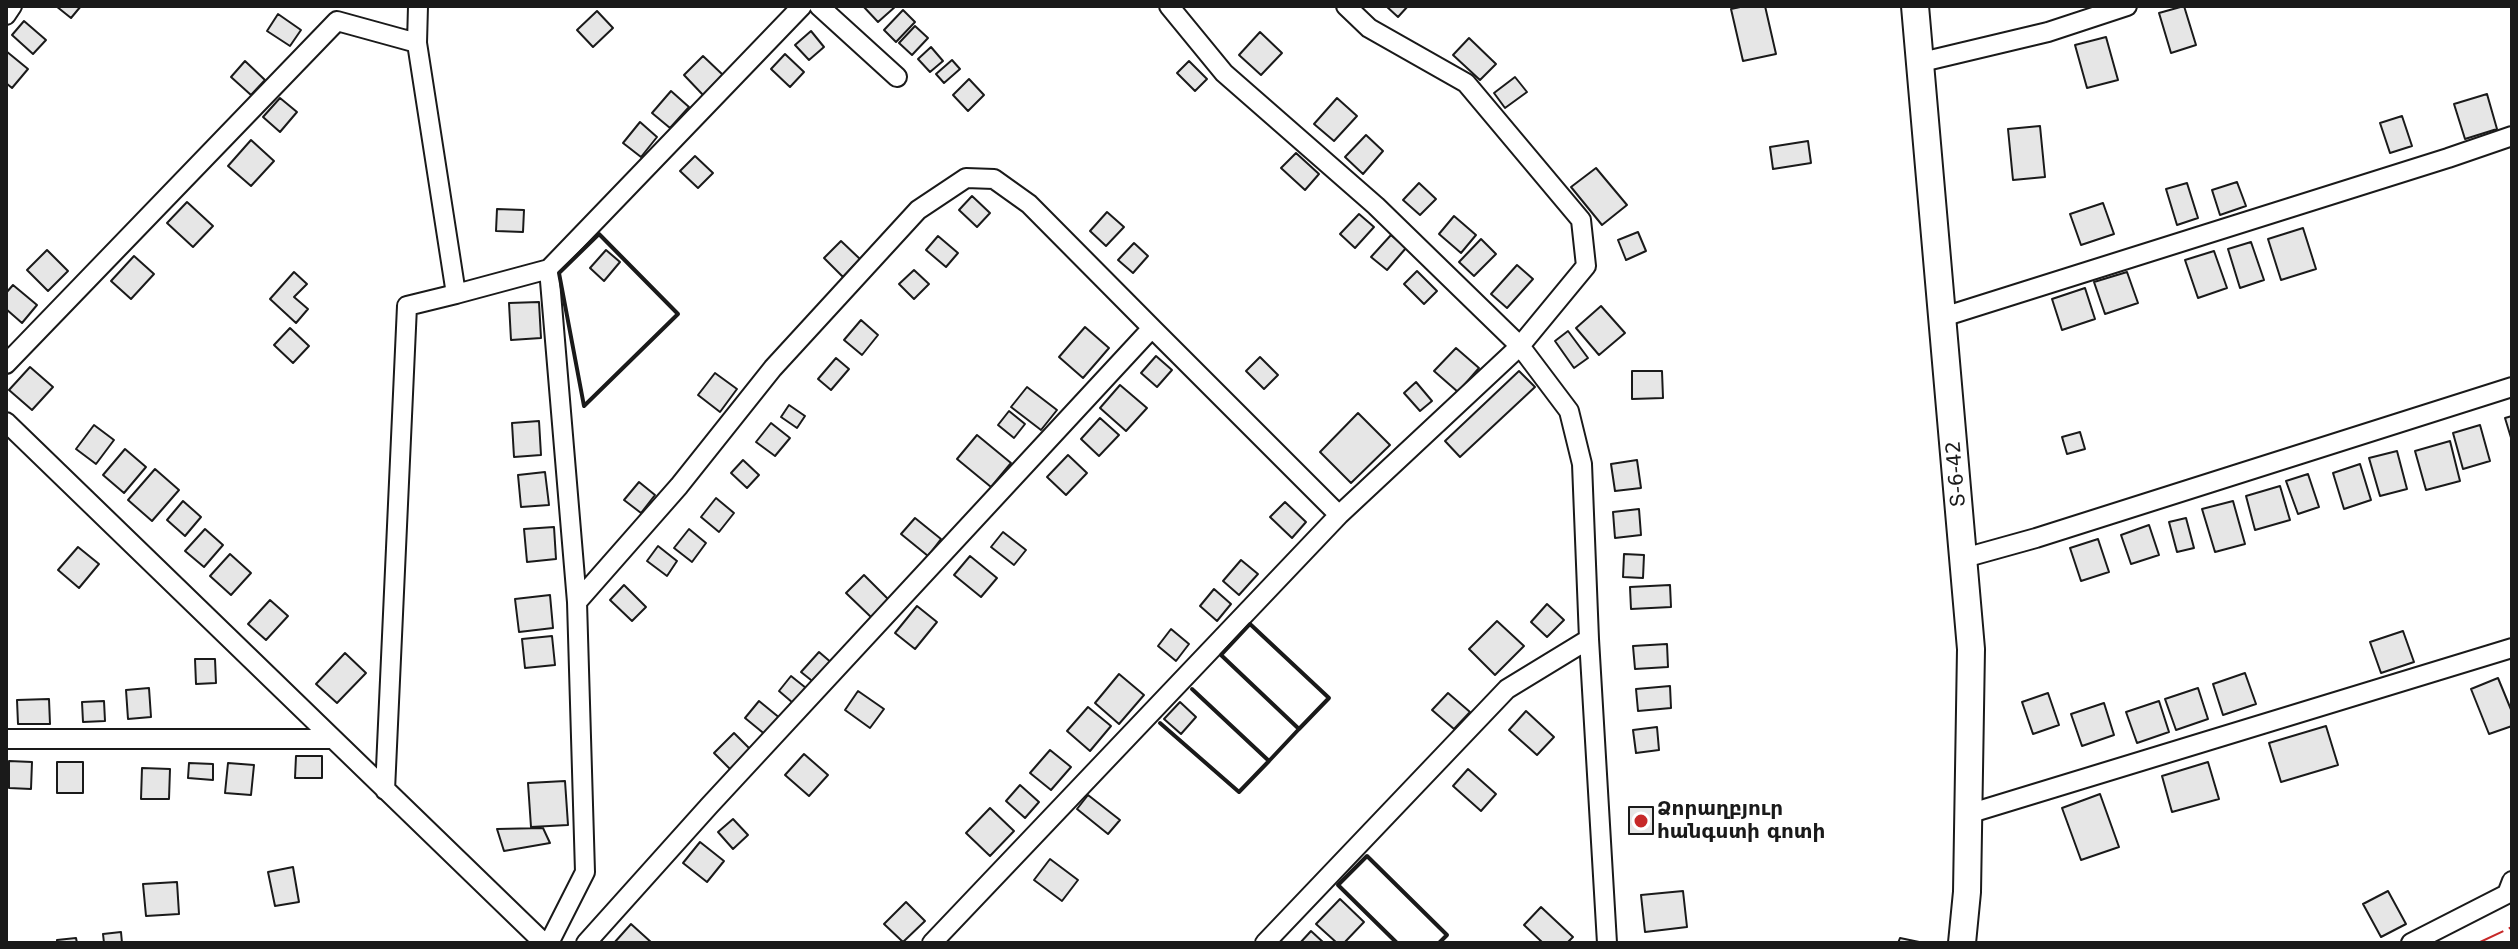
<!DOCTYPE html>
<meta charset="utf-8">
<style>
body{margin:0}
#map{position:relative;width:2518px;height:949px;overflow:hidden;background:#fff;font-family:"DejaVu Sans",sans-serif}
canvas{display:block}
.frame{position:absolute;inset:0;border:8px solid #1a1a1a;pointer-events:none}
</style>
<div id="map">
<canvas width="2518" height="949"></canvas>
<div class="frame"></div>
</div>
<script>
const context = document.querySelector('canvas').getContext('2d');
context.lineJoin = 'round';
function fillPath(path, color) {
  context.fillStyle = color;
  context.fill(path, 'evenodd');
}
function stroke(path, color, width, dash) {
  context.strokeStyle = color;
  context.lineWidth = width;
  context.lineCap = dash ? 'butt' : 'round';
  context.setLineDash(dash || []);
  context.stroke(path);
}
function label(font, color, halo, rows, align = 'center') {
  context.font = font + ' "DejaVu Sans","Noto Sans Armenian",sans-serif';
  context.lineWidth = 6;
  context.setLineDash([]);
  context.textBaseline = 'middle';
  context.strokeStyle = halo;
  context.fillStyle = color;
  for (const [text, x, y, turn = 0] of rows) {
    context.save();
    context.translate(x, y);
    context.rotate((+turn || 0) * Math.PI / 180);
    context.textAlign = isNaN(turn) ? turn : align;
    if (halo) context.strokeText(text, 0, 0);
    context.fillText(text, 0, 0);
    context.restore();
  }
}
const building = new Path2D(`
 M56 6H81L71 18Z
 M863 6H896L878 22Z
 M1386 6H1408L1398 17Z
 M1745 6H1765L1776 54 1743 61 1731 9Z
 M2184 6 2196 45 2171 53 2159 13Z
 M903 10 915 22 896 42 884 30Z
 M597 11 613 28 593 47 577 30Z
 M278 14 301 30 290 46 267 31Z
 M24 21 46 40 33 54 12 35Z
 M915 26 928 38 912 55 899 43Z
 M811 31 824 47 809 60 795 45Z
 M1260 32 1282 53 1261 75 1239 55Z
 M2106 37 2118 80 2087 88 2075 45Z
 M1469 38 1496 64 1480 80 1453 55Z
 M931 47 943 61 930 72 918 59Z
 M6 51 28 69 12 88 6 83Z
 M785 54 804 72 790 87 771 69Z
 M703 56 723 75 703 95 684 75Z
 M952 60 960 69 944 83 936 74Z
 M245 61 265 80 251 95 231 77Z
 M1189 61 1207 79 1195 91 1177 73Z
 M1515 77 1527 92 1505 108 1494 93Z
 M969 79 984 95 968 111 953 95Z
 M671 91 689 107 670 128 652 113Z
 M2487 94 2497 129 2465 139 2454 104Z
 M280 98 297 112 280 132 263 117Z
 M1337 98 1357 116 1334 141 1314 124Z
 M2402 116 2412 146 2390 153 2380 123Z
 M640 122 657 137 641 157 623 143Z
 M2040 126 2045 177 2013 180 2008 129Z
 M1366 135 1383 151 1363 174 1345 157Z
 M251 140 274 161 251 186 228 166Z
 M1808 141 1811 163 1773 169 1770 147Z
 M1296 153 1319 174 1305 190 1281 168Z
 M695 156 713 173 698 188 680 171Z
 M1596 168 1627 205 1602 225 1571 187Z
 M2237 182 2246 206 2220 215 2212 190Z
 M1419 183 1436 199 1420 215 1403 200Z
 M2187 183 2198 218 2177 225 2166 189Z
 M972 196 990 213 977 227 959 210Z
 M187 202 213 226 193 247 167 223Z
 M2103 203 2114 234 2081 245 2070 214Z
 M497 209 524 210 523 232 496 231Z
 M1107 212 1124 227 1106 246 1090 231Z
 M1359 214 1374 227 1355 248 1340 234Z
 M1454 216 1476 235 1461 253 1439 234Z
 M2303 228 2316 269 2281 280 2268 239Z
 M1638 232 1646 251 1626 260 1618 240Z
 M1391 235 1406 248 1387 270 1371 257Z
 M938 236 958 253 946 267 926 250Z
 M1481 239 1496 254 1474 276 1459 262Z
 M841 241 860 259 843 277 824 258Z
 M2251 242 2264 280 2240 288 2228 249Z
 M1134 243 1148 256 1133 273 1118 260Z
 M47 250 68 271 48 291 27 270Z
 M606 250 620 262 604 281 590 268Z
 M2214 251 2227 288 2198 298 2185 260Z
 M134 256 154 274 131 299 111 281Z
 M1517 265 1533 279 1507 308 1491 294Z
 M914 270 929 284 914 299 899 284Z
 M1417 271 1437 291 1424 304 1404 284Z
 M294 272 307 284 294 297 308 309 296 323 270 299Z
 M2127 272 2138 303 2105 314 2094 282Z
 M13 285 37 305 22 323 6 309V293Z
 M2085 288 2095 319 2062 330 2052 299Z
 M539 302 541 338 511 340 509 303Z
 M1601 306 1625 333 1599 355 1576 328Z
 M861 320 878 335 862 355 844 340Z
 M1085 327 1109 348 1083 378 1059 357Z
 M290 328 309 346 293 363 274 345Z
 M1568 331 1588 358 1574 368 1555 341Z
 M1456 348 1479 368 1458 392 1434 371Z
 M1156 356 1172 370 1157 387 1141 373Z
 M1260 357 1278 375 1264 389 1246 371Z
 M836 358 849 369 831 390 818 379Z
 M30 367 53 387 32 410 9 390Z
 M1519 371 1535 387 1460 457 1445 441Z
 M1632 371H1662L1663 398 1632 399Z
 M715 373 737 389 720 412 698 395Z
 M1416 382 1432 401 1420 411 1404 393Z
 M1120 385 1147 408 1126 431 1100 408Z
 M1027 387 1057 410 1041 430 1011 407Z
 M789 405 805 416 797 428 781 417Z
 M1009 411 1025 424 1014 438 998 425Z
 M1358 413 1390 445 1351 483 1320 452Z
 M2512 416V441L2505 418Z
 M1100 418 1119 435 1099 456 1081 439Z
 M539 421 541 455 514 457 512 423Z
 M771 423 790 438 775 456 756 442Z
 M94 425 114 440 96 464 76 449Z
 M2480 425 2490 461 2463 469 2453 433Z
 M2080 432 2085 449 2067 454 2062 437Z
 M977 435 1011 463 991 487 957 459Z
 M2450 441 2460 481 2426 490 2415 451Z
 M125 449 146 467 124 493 103 475Z
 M2397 451 2407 489 2380 496 2369 458Z
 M1068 455 1087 473 1066 495 1047 477Z
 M743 460 759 475 747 488 731 473Z
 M1637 460 1641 488 1615 491 1611 464Z
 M2360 464 2371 500 2344 509 2333 473Z
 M155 469 179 490 152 521 128 500Z
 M545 472 549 505 521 507 518 475Z
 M2308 474 2319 507 2298 514 2286 481Z
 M639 482 655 495 641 513 624 500Z
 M2280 486 2290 520 2255 530 2246 496Z
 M716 498 734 513 719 532 701 517Z
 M183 501 201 517 185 536 167 520Z
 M2233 501 2245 544 2215 552 2202 509Z
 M1285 502 1306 522 1292 538 1270 517Z
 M1639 509 1641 535 1615 538 1613 512Z
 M915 518 941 539 928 556 901 534Z
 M2186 518 2194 548 2177 552 2169 522Z
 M2149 525 2159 555 2131 564 2121 535Z
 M554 527 556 559 527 562 524 529Z
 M205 529 223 545 204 567 185 551Z
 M689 529 706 543 692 562 674 548Z
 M1003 532 1026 550 1014 565 991 547Z
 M2098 539 2109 572 2081 581 2070 548Z
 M658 546 677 561 667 576 647 561Z
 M78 547 99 564 79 588 58 570Z
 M230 554 251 573 231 595 210 576Z
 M1624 554 1644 555 1643 578 1623 577Z
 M970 556 997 578 981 597 954 575Z
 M1241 560 1258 574 1239 595 1223 581Z
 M864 575 889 600 872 618 846 593Z
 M624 585 646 607 632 621 610 600Z
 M1670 585 1671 607 1631 609 1630 587Z
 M1214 589 1231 604 1217 621 1200 606Z
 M550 595 553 628 519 632 515 599Z
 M270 600 288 616 266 640 248 624Z
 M1547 604 1564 620 1547 637 1531 622Z
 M917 606 937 622 915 649 895 633Z
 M1497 621 1524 646 1495 675 1469 649Z
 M1171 629 1189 644 1176 661 1158 646Z
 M2403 631 2414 662 2381 673 2370 642Z
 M552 636 555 665 525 668 522 639Z
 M1667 644 1668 667 1635 669 1633 646Z
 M819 652 833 664 816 684 801 672Z
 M345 653 366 673 337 703 316 684Z
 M195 659H215L216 683 196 684Z
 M2245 673 2256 704 2223 715 2213 684Z
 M1119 674 1144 695 1119 724 1095 703Z
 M791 676 806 688 793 703 779 691Z
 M2498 678 2512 712V726L2489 734 2471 689Z
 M1670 686 1671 708 1638 711 1636 689Z
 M149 688 151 717 128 719 126 690Z
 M2198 688 2208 719 2176 730 2165 699Z
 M858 691 884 709 870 728 845 710Z
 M1448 693 1470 712 1454 729 1432 710Z
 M2048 693 2059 725 2033 734 2022 702Z
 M49 699 50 724H18L17 700Z
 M104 701 105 721 83 722 82 702Z
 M759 701 781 719 767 736 745 718Z
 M2159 701 2169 732 2137 743 2126 712Z
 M1180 702 1196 717 1181 734 1164 719Z
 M2104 703 2114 735 2082 746 2071 714Z
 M1088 707 1111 726 1090 751 1067 731Z
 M1526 711 1554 737 1537 755 1509 730Z
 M2326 726 2338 765 2281 782 2269 743Z
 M1657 727 1659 750 1636 753 1633 730Z
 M734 733 750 749 730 769 714 753Z
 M1050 750 1071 767 1051 790 1030 773Z
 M804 754 828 775 809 796 785 775Z
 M296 756H322V778H295Z
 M9 761 32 762 31 789 9 788Z
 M57 762H83V793H57Z
 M2208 762 2219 799 2172 812 2162 776Z
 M189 763 213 764V780L188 778Z
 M228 763 254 765 251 795 225 793Z
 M142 768 170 769 169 799H141Z
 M1468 769 1496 794 1481 811 1453 786Z
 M565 781 568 825 531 827 528 783Z
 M1020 785 1039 802 1025 818 1006 801Z
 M2100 794 2119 847 2081 860 2062 808Z
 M1088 795 1120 820 1108 834 1077 809Z
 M1629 807H1653V834H1629Z
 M990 808 1014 831 990 856 966 833Z
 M733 819 748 835 733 849 718 832Z
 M543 828 550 843 504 851 497 829Z
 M700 842 724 861 707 882 683 863Z
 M1050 859 1078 880 1062 901 1034 880Z
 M293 867 299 902 275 906 268 872Z
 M177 882 179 914 146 916 143 884Z
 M1683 891 1687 927 1645 932 1641 895Z
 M2388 891 2406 924 2381 937 2363 904Z
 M1340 899 1364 922 1344 943H1337L1316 924Z
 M906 902 925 921 903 942 884 924Z
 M1541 907 1573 937 1567 943H1543L1524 925Z
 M631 924 652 943H614Z
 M1311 931 1324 943H1300Z
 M121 932 122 943H104L103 934Z
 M76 938 77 943H57V940Z
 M1900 938 1924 943H1898Z`);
fillPath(building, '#e6e6e6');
stroke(building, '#1a1a1a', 2);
const minor = new Path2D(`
 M418 6 417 43 456 294 549 269 802 6
 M819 6 897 77
 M1169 6 1224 73 1376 206 1520 346 1569 411 1582 464 1589 639 1607 943
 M6 15 12 6
 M1922 62 2048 32 2127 6
 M549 269 577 602 585 872 549 943
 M1943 317 2448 158 2512 136
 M6 364 337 21 417 43
 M6 422 544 943
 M1964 558 2036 538 2512 387
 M577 602 679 486 773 368 918 210 966 178 994 179 1029 204 1152 328
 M6 739H331
 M385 790 407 306 456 294
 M1968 814 2512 648
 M586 943 709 806 1152 328 1339 515
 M932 943 1339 515 1520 346 1586 266 1581 220 1466 83 1369 28 1346 6
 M1265 943 1507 689 1589 639
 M2411 943 2507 894 2512 881`);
const secondary = new Path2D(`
 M1915 6 1971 649 1967 892 1962 943`);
stroke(minor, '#1a1a1a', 22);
stroke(secondary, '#1a1a1a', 30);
stroke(minor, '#fff', 18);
stroke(secondary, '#fff', 26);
stroke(new Path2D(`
 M599 234 678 314 584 406 559 273Z
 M1250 624 1329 698 1299 729 1221 655Z
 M1192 689 1269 761 1299 729
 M1160 723 1239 792 1269 761
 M1397 943 1338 885 1367 856 1447 935 1439 943`), '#1a1a1a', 4);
stroke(new Path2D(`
 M2478 943 2512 927`), '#c62828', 2, [28, 6, 4, 6]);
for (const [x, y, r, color] of [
 [1641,821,8,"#c62828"]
]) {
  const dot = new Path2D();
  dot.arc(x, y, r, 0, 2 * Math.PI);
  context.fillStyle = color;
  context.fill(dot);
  stroke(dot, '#fff', 3);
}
label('20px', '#1a1a1a', '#fff', [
 ["Տ-6-42",1957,474,-95]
]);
label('bold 20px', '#1a1a1a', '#fff', [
 ["Ձորաղբյուր",1657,810],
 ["հանգստի գոտի",1657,833]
], 'left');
</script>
